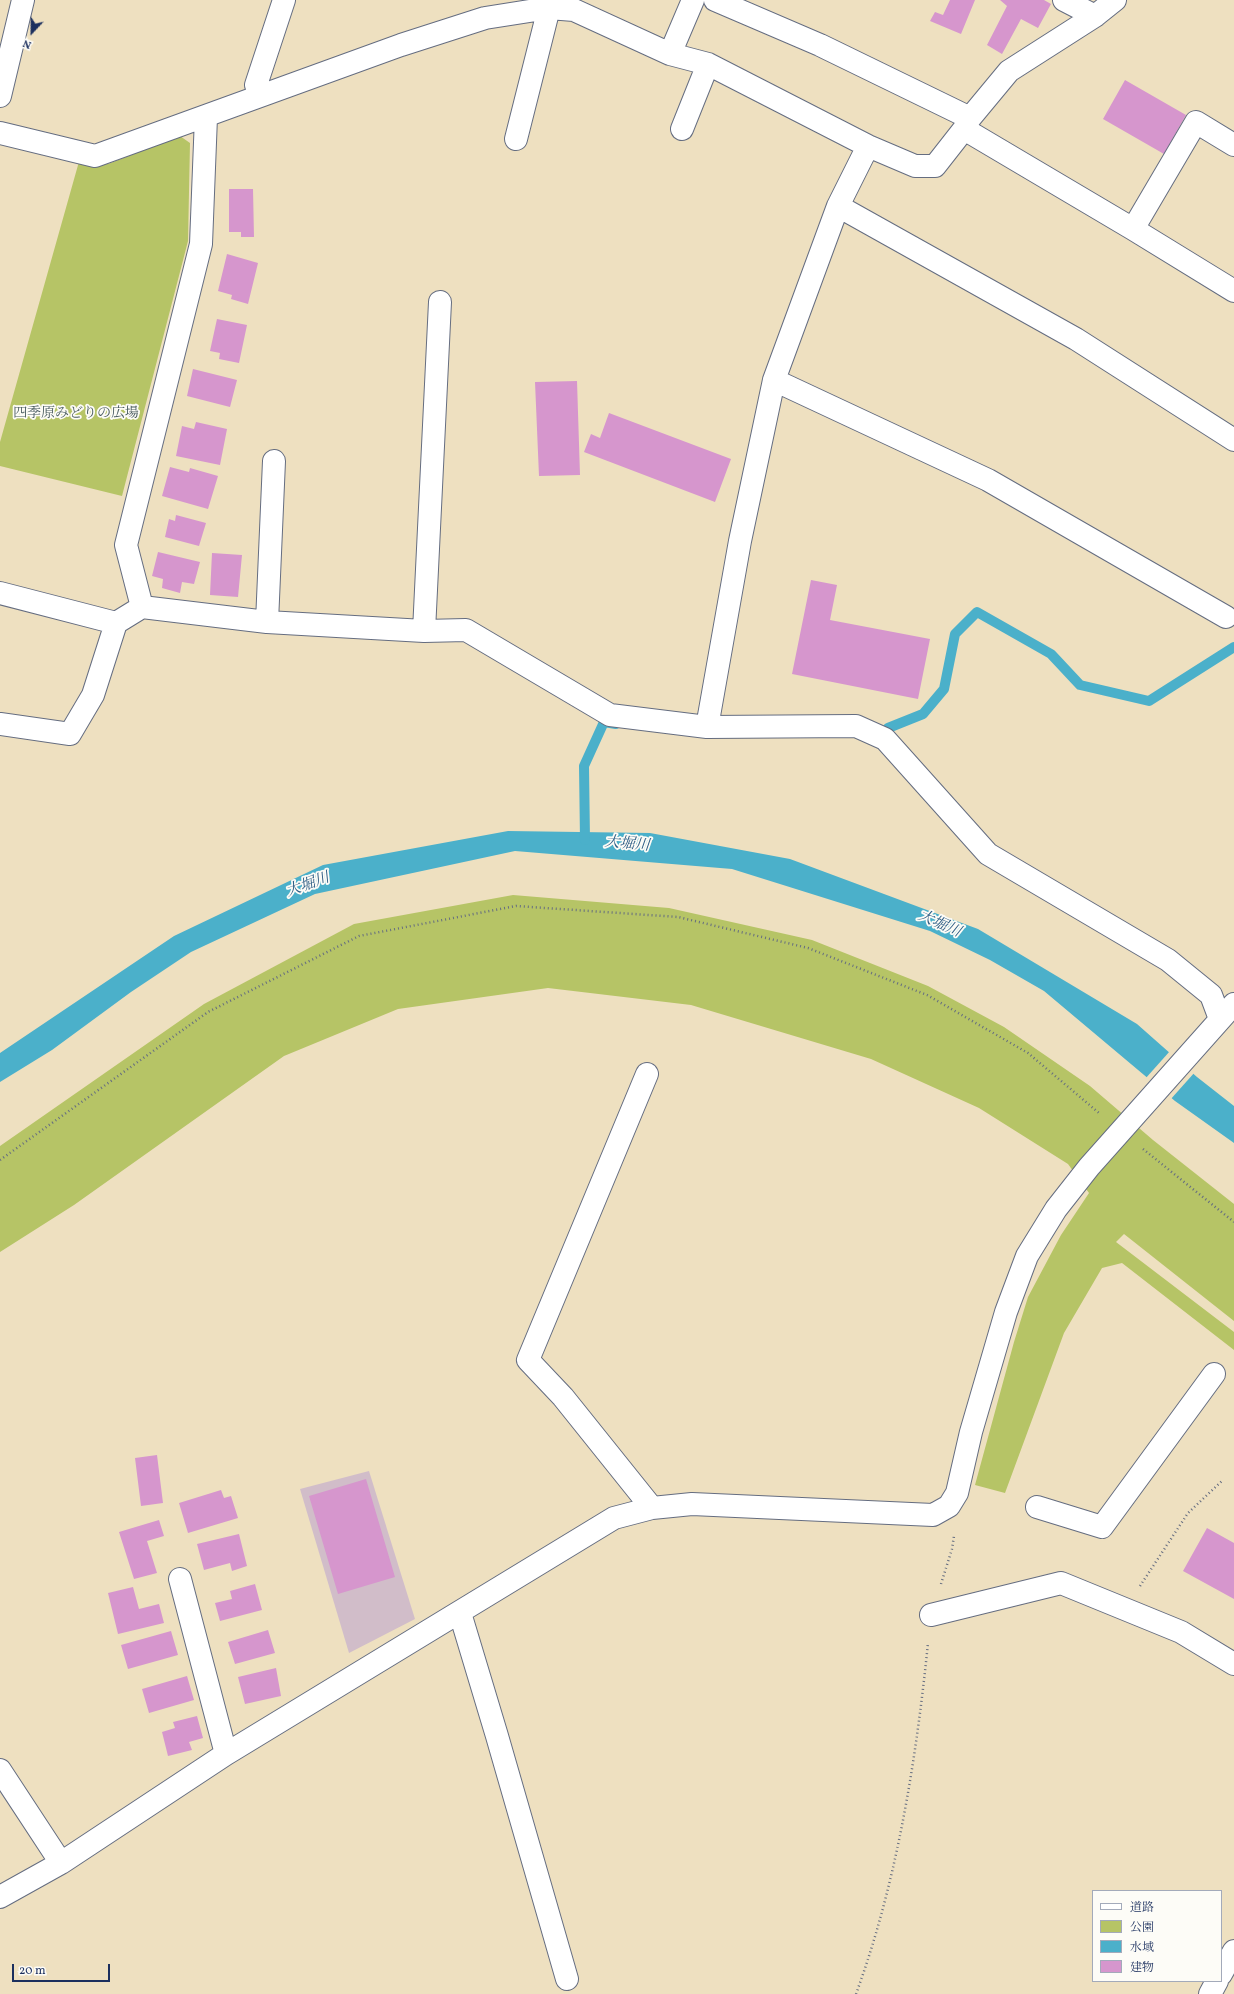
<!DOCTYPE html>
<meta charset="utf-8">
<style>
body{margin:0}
#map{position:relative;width:1234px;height:1994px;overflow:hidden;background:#eee0c0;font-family:Vollkorn,"Noto Serif JP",serif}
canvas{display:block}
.legend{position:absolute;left:1092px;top:1890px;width:130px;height:92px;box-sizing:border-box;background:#fdfcf7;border:1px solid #a3aaba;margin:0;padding:5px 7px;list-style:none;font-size:12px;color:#1b2f5e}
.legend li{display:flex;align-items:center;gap:8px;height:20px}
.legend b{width:20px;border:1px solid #a3aaba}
.north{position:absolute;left:12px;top:12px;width:40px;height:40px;-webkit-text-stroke:3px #fdfcf7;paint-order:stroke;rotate:202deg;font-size:11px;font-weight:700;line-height:16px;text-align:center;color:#1b2f5e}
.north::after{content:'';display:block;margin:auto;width:14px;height:18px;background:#1b2f5e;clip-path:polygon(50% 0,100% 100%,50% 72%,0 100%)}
.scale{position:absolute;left:12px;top:1964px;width:98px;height:18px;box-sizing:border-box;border:2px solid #1b2f5e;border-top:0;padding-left:5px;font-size:12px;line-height:14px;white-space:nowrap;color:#1b2f5e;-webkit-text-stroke:3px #fdfcf7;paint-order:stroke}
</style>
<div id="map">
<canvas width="1234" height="1994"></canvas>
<ul class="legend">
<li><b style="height:5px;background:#fff"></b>道路</li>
<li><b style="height:11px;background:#b6c466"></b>公園</li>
<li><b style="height:11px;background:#4bb0ca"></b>水域</li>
<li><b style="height:11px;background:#d696cd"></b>建物</li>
</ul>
<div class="north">N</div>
<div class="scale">20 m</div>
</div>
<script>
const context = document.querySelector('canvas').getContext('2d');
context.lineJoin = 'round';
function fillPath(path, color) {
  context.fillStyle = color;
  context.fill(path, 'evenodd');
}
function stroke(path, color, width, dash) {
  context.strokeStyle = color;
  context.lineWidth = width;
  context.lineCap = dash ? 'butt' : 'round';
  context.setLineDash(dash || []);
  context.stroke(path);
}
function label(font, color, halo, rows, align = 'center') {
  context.font = font + ' Vollkorn,"Noto Serif JP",serif';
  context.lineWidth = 3.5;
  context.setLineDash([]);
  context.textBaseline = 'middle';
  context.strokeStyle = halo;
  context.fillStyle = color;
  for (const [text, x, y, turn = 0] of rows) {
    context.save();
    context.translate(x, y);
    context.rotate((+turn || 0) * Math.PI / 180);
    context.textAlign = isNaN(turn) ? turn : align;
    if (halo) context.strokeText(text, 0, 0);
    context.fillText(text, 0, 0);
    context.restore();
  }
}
fillPath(new Path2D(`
 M369 1471 415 1619 349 1653 300 1489Z`), '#d1bdc9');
fillPath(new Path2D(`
 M180 136 190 143 188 241 122 496 0 466V442L80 158 108 164Z
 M513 895 669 908 812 940 928 986 1004 1027 1090 1086 1153 1140 1234 1204V1321L1124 1234 1116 1242 1234 1332V1350L1122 1263 1102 1268 1064 1333 1005 1493 975 1485 1014 1342 1028 1297 1061 1235 1089 1193 1068 1164 979 1108 871 1059 691 1005 548 988 398 1009 284 1056 74 1205 0 1252V1146L204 1004 354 924Z`), '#b6c466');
fillPath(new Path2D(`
 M508 831 650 833 790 859 978 929 1137 1024 1197 1077 1234 1106V1143L1175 1101 1044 991 990 960 930 931 732 869 515 851 315 894 191 952 131 992 52 1050 0 1082V1053L174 936 323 865Z`), '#4bb0ca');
fillPath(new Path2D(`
 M1170 1051 1195 1072 1170 1100 1145 1079Z`), '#eee0c0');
stroke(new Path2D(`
 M888 728 923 714 944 689 955 634 977 612 1051 654 1080 685 1149 701 1234 647
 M585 840 584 766 604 722 616 724`), '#4bb0ca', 10);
fillPath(new Path2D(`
 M950 0H975L961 34 930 21 935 12 943 15Z
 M1000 0H1044L1051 4 1038 28 1021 19 1002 54 987 45 1007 6Z
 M1125 80 1186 115 1164 154 1103 119Z
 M229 189H253L254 237H241V232H229Z
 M227 254 258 263 248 304 231 299 232 295 218 291Z
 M217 319 247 325 239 363 219 359 220 353 210 351Z
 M193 369 237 380 230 407 187 396Z
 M577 381 580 475 539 476 535 382Z
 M609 413 731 459 715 502 584 452 591 434 600 438Z
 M196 422 227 429 220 465 176 456 182 426 194 429Z
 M170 467 189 472 190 468 218 476 208 509 162 496Z
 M176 515 206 523 199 546 165 537 169 519 175 521Z
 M158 552 200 562 194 584 182 582 180 593 162 588 163 579 152 576Z
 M212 553 242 555 238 597 210 595Z
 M811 580 837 585 830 620 930 639 918 699 792 674Z
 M157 1455 163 1503 141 1506 135 1458Z
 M366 1479 395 1577 338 1594 309 1496Z
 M221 1490 224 1498 231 1496 238 1518 188 1533 179 1503Z
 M159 1520 164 1536 147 1541 157 1573 134 1579 119 1532Z
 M1207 1528 1234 1543V1599L1183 1571Z
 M239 1534 247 1566 232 1571 230 1563 204 1570 197 1544Z
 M255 1584 262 1610 220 1621 215 1603 232 1599 230 1591Z
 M133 1587 139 1609 159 1604 164 1623 118 1634 108 1593Z
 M268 1630 275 1653 235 1664 228 1642Z
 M171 1631 178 1655 128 1669 121 1645Z
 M276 1668 281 1696 245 1704 238 1677Z
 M187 1676 194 1700 149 1713 142 1689Z
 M197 1716 203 1738 189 1742 192 1750 168 1756 162 1732 175 1728 173 1722Z`), '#d696cd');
const minor = new Path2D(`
 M715 0 820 45 970 118
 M1064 0 1095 16
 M670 54 693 0
 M261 95 256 85 284 0
 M0 96 23 0
 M682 129 708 64
 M964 129 1133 229 1234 291
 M0 133 95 156 401 45 485 18 549 8 574 10 670 54 708 64 868 146 915 166H935L964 129 970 118 1009 71 1095 16 1115 0
 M516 139 549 8
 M838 206 1076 339 1234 440
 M1133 229 1196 122 1234 145
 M774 380 988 480 1226 617
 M0 593 116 623
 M142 607 126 545 201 244 206 117
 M267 622 274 461
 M424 631 440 302
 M0 724 70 734 93 695 116 623 142 607 267 622 424 631 466 630 610 715 707 727 856 726 885 739 988 854 1168 960 1211 995 1220 1019
 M707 727 740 541 774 380 838 206 868 146
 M647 1074 528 1360 563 1397 652 1508
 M1037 1507 1102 1527 1214 1374
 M180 1579 226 1754
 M460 1613 497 1736 567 1979
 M931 1615 1061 1583 1181 1632 1234 1664
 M0 1770 61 1863
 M0 1897 61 1863 226 1754 614 1518 652 1508 692 1504 933 1515 949 1506 957 1493 971 1432 1006 1312 1027 1256 1056 1209 1089 1167 1234 1004
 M1221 1974 1234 1951
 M1210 1994 1217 1981`);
stroke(minor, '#656d80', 24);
stroke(new Path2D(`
 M1143 1149 1234 1222
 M0 1160 208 1012 359 936 516 906 678 917 808 948 927 995 1028 1053 1099 1113
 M941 1584 952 1549 954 1536
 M1140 1586 1188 1513 1223 1480
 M856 1994C897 1882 916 1761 928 1643`), '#656d80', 2.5, [1, 3]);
stroke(minor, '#fff', 22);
label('14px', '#4a5c60', '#fdfcf7', [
 ["四季原みどりの広場",76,414]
]);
label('italic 15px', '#2c5c84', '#fdfcf7', [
 ["大堀川",627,845,5],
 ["大堀川",308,886,-20],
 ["大堀川",939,925,24]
]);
</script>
